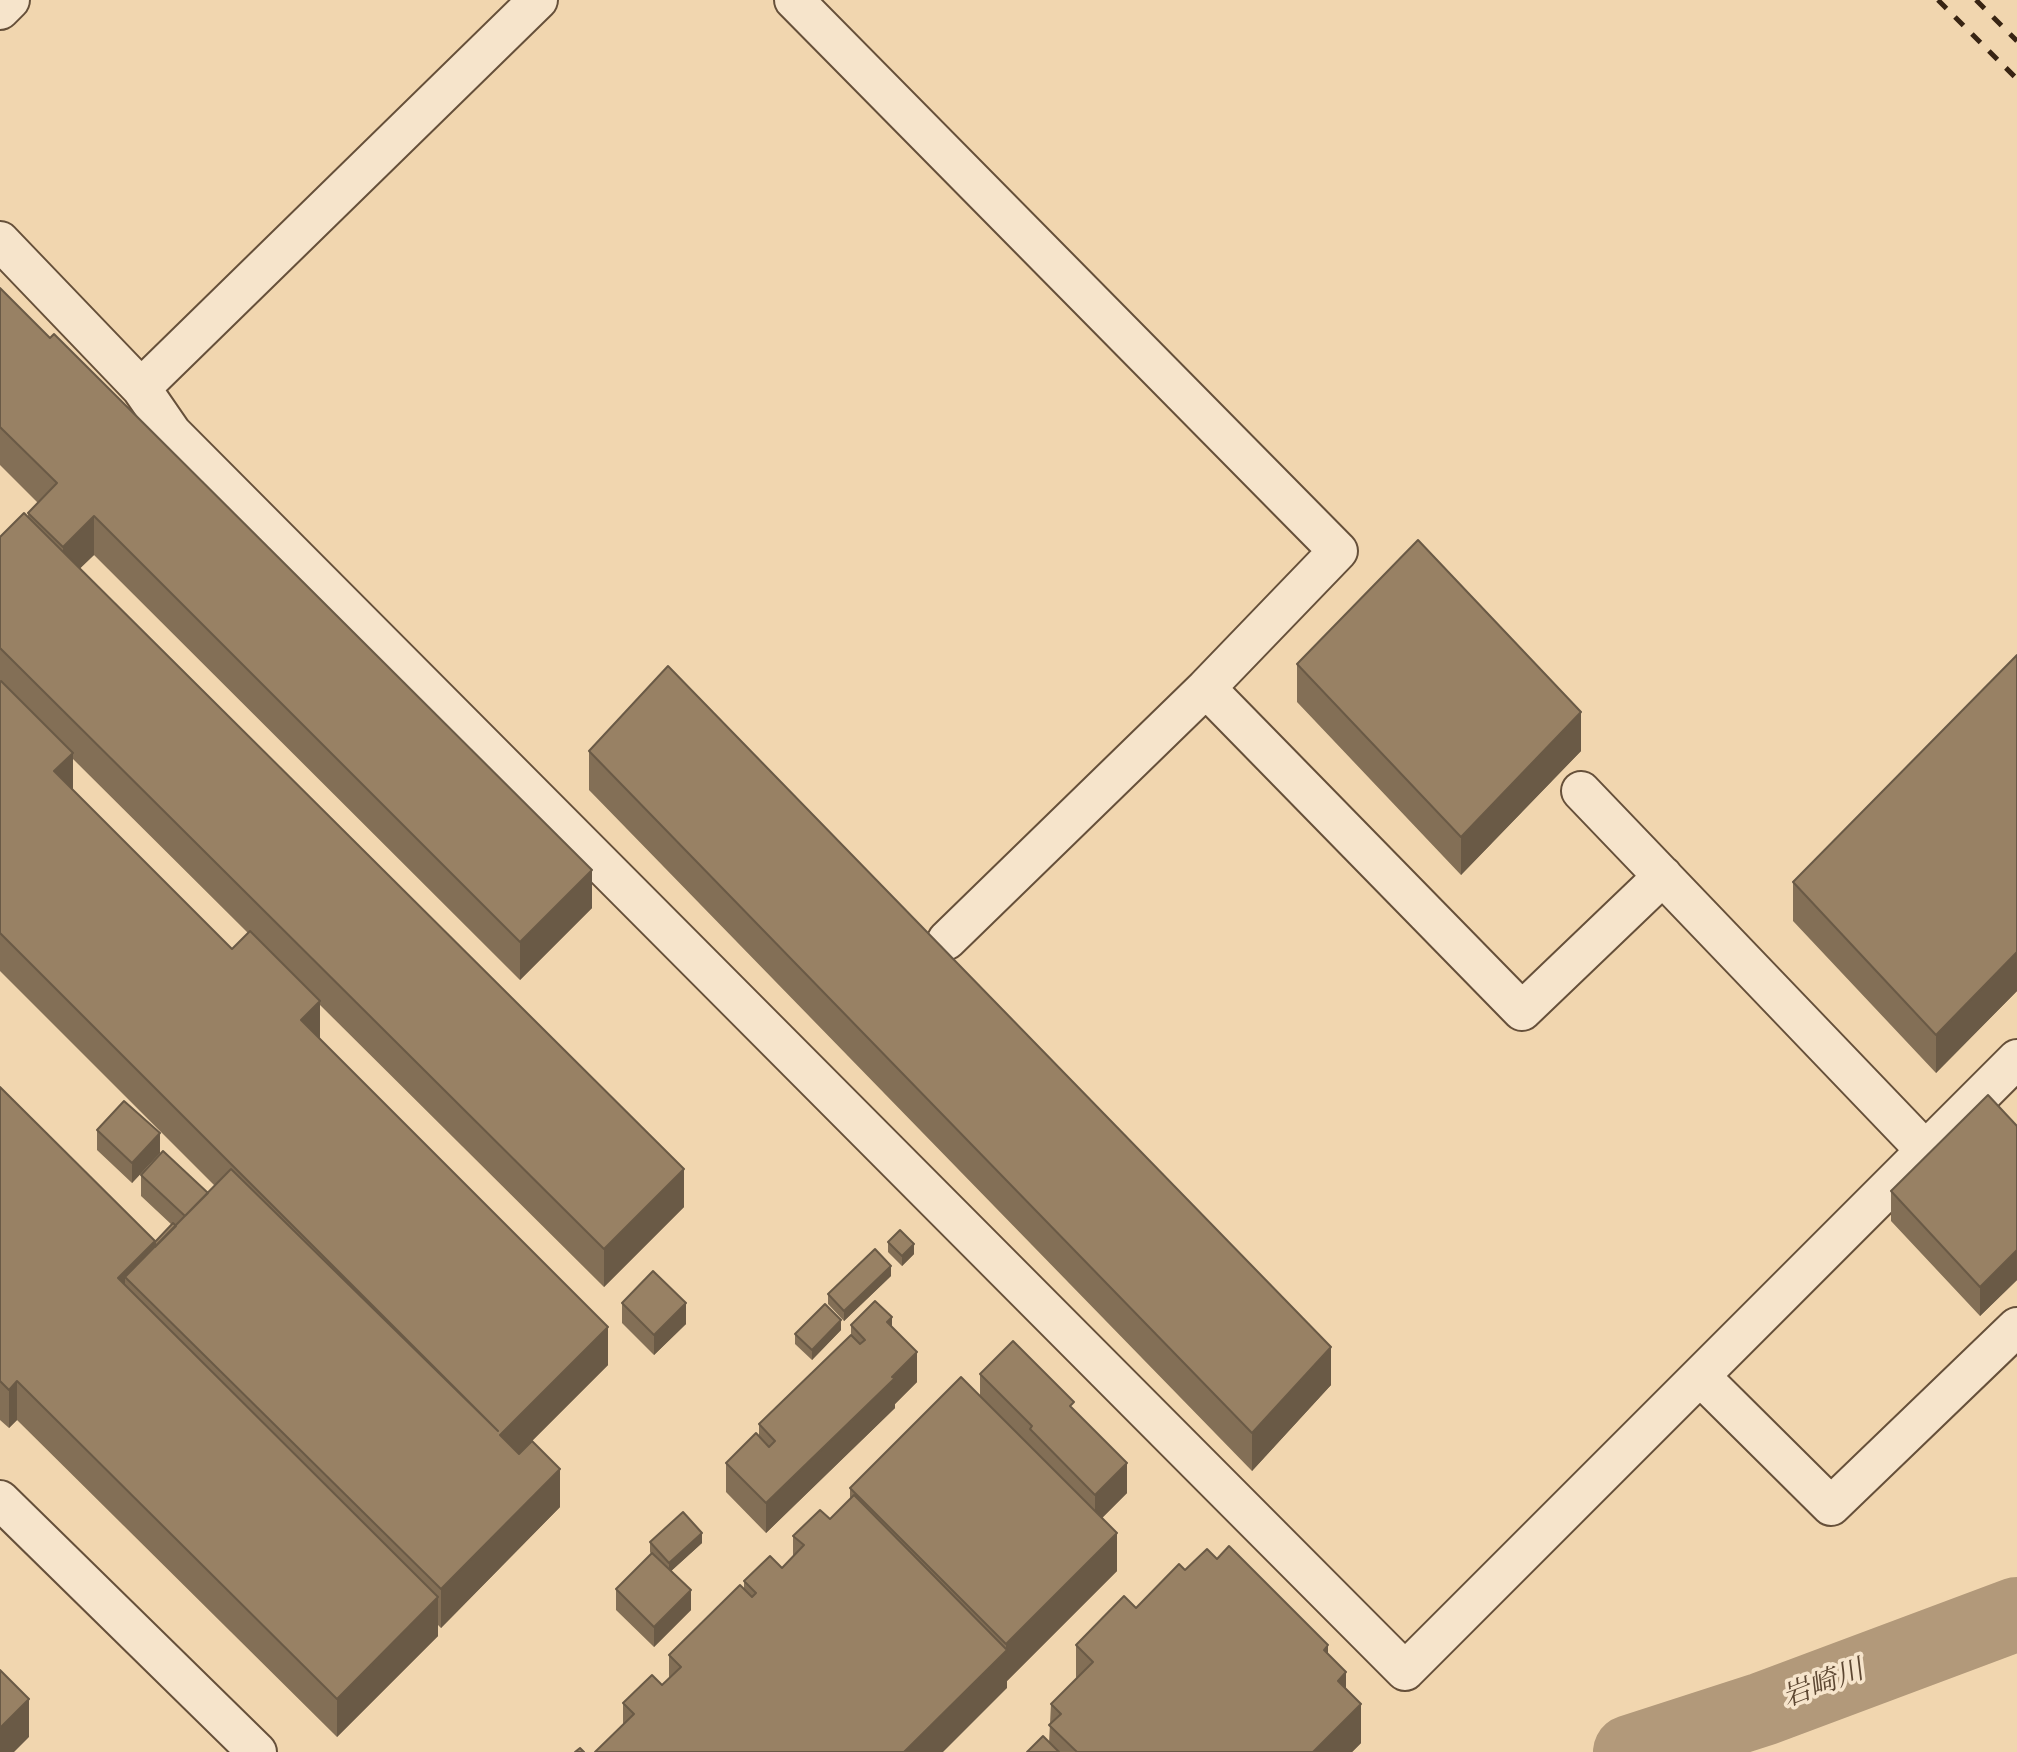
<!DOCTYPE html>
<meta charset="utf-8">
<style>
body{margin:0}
canvas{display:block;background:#f1d6af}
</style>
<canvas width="2017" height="1752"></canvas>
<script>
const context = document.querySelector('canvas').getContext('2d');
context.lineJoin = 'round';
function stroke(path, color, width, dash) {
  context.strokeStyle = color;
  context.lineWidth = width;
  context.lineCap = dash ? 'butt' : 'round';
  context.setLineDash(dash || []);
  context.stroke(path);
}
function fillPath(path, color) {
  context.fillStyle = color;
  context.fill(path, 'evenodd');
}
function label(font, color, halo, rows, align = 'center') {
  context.font = font + ' "IM FELL DW Pica","Noto Serif JP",serif';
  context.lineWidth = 7;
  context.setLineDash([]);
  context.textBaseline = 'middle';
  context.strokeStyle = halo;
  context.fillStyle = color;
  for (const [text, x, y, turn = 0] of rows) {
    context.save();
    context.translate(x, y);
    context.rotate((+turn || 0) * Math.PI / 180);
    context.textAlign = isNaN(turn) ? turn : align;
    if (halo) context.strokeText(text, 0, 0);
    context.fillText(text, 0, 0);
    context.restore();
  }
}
stroke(new Path2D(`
 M1630 1752 1763 1709 2017 1614`), '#b2997a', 74);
const minor = new Path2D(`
 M794 0 1338 551 1206 688 947 940
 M0 10 10 0
 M0 241 141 388 172 433 1405 1671 2017 1059
 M141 388 538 0
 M1206 688 1522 1011 1663 876
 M1581 791 1926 1151
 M1700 1376 1831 1506 2017 1327
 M0 1500 257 1752`);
stroke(minor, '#66503a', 42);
stroke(minor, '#f6e4cb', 38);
stroke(new Path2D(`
 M1938 0 2017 79
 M1976 0 2017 41`), '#382413', 5, [12, 12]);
fillPath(new Path2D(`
 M0 288 592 908 520 980 94 555 80 568 684 1207 604 1287 320 1005V1039L608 1365 519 1454 560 1507 441 1628 438 1625V1636L337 1737 17 1420 9 1428 0 1420V1087L155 1242 172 1225 141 1196V1175L208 1193 215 1186 0 971V537L28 517V513L38 503 0 465ZM73 759 248 933 232 949 73 790Z
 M2017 655V991L1936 1073 1793 921V882Z
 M1297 664 1581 751 1461 875 1297 702Z
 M589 751 1331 1385 1252 1471 589 790Z
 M2017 1126V1280L1980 1316 1891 1221V1191Z
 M97 1130 160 1153 132 1183 97 1150Z
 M888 1242 914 1254 902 1266 888 1252Z
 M891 1276 844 1321 828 1304V1294Z
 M622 1303 686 1324 654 1355 622 1323Z
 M851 1325 892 1327 917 1382 895 1404V1408L766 1533 726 1492V1463L759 1437V1424L851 1336Z
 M841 1330 812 1360 795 1344V1334Z
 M980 1374 1074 1410 1127 1493 1102 1518 1117 1571 1007 1681V1688L623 1725V1703L662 1685 669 1678V1655L744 1589V1581L782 1568 793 1556V1536L830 1519 850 1500V1488L980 1395Z
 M650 1542 702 1543 671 1571 691 1610 654 1647 616 1610V1589L651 1554 650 1552Z
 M1217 1559 1328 1655 1346 1689 1361 1743 1352 1752H1027L1049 1743 1051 1704 1076 1679V1645L1136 1608 1185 1570Z`), '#836f56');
fillPath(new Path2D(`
 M94 516V555L63 585V547Z
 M1581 712V751L1461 875V837Z
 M73 753V791L54 771Z
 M592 870V908L520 980V942Z
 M2017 952V991L1936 1073V1035Z
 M320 1001V1039L301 1020Z
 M160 1133V1153L132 1183V1163Z
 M684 1169V1207L604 1287V1249Z
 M155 1241V1279L125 1277V1309L118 1278Z
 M914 1244V1254L902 1266V1256Z
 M2017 1250V1280L1980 1316V1287Z
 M891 1266V1276L844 1321V1311Z
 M686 1303V1324L654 1355V1335Z
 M892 1317V1347L887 1322Z
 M841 1320V1330L812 1360V1350Z
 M608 1327V1365L500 1473V1435Z
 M1331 1347V1385L1252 1471V1433Z
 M917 1352V1382L895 1404V1408L766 1533V1503Z
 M17 1381V1420L9 1428V1390Z
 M1127 1463V1493L1095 1525V1495Z
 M560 1469V1507L441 1628V1589Z
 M702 1533V1543L669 1573V1563Z
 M1117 1533V1571L1007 1681V1688L943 1752H904L1006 1651V1644Z
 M691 1590V1610L654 1647V1627Z
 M438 1597V1636L337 1737V1699Z
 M1328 1645V1684L1324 1650Z
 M1346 1672V1711L1338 1681Z
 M29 1699V1737L14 1752H0V1728Z
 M1361 1704V1743L1352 1752H1313Z`), '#6a5a46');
const building = new Path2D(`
 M0 288 50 338 54 334 592 870 520 942 94 516 63 547 28 513 57 483 0 427Z
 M24 513 684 1169 604 1249 0 648V537Z
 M1418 540 1581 712 1461 837 1297 664Z
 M2017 655V952L1936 1035 1793 882Z
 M668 666 1331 1347 1252 1433 589 751Z
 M1 681 73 753 54 771 232 949 250 931 320 1001 301 1020 608 1327 500 1435 519 1454 532 1441 560 1469 441 1589 125 1277 231 1169 498 1431 0 933V682Z
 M0 1087 155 1241 118 1278 438 1597 337 1699 17 1381 9 1390 0 1381Z
 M1988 1095 2017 1126V1250L1980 1287 1891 1191Z
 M124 1101 160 1133 132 1163 97 1130Z
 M163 1151 208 1193 185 1216 141 1175Z
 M173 1223 176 1226 155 1247V1242Z
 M900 1230 914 1244 902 1256 888 1242Z
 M875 1249 891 1266 844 1311 828 1294Z
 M653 1271 686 1303 654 1335 622 1303Z
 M875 1301 892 1317 887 1322 917 1352 892 1377 895 1378 766 1503 726 1463 756 1433 769 1447 775 1441 759 1424 851 1335 860 1344 865 1340 851 1325Z
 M825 1304 841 1320 812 1350 795 1334Z
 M1013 1341 1074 1402 1070 1406 1127 1463 1095 1495 1030 1429 1032 1426 980 1374Z
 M961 1377 1117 1533 1006 1644 850 1488Z
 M854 1495 1007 1650 904 1752H595L634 1714 623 1703 652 1675 662 1685 681 1667 669 1655 740 1585 752 1597 756 1593 744 1581 770 1556 782 1568 804 1545 793 1536 820 1510 830 1519Z
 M683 1512 702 1533 669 1563 650 1542Z
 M1229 1546 1328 1645 1324 1650 1346 1672 1338 1681 1361 1704 1313 1752H1077L1049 1725 1061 1714 1051 1704 1093 1662 1076 1645 1124 1596 1136 1608 1179 1564 1185 1570 1207 1549 1217 1559Z
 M652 1553 691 1590 654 1627 616 1589Z
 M0 1670 29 1699 0 1728Z
 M1043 1736 1059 1752H1027Z
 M580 1748 584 1752H575Z`);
fillPath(building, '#988164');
stroke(building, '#6a5a46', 2);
label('italic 28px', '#5d4732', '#f6e4cb', [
 ["岩崎川",1824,1686,-21]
]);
</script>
